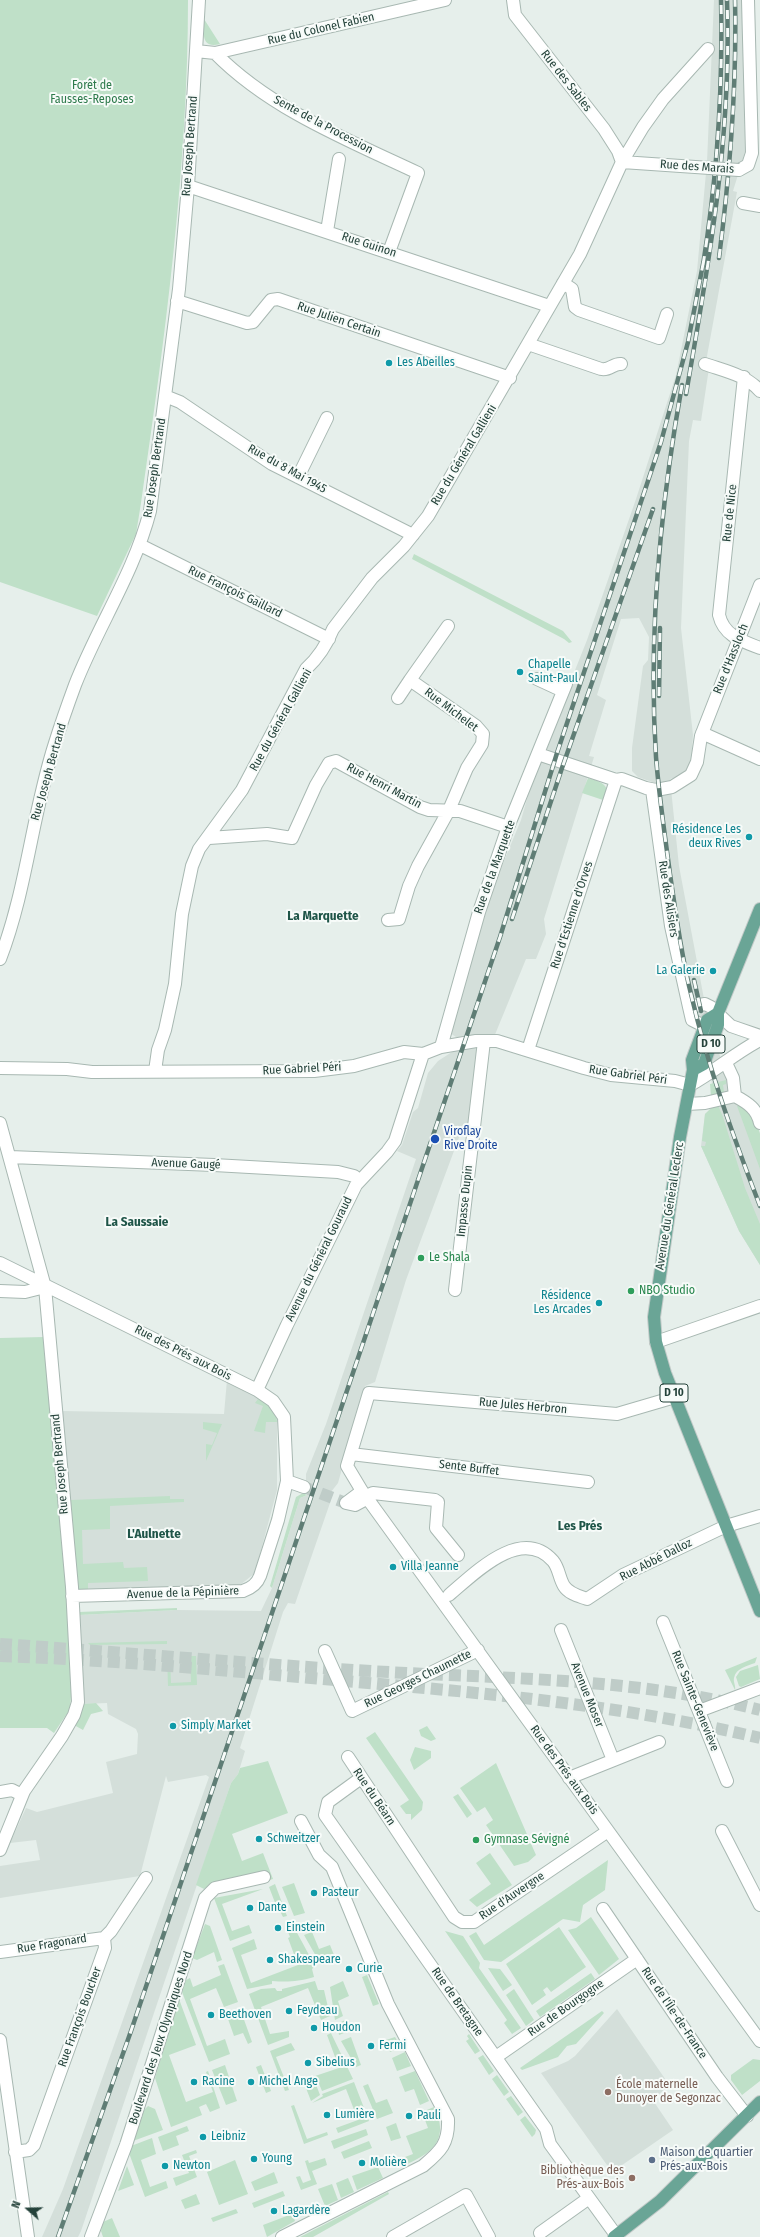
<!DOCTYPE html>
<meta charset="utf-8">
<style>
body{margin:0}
#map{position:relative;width:760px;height:2237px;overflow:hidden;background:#e6efeb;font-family:"Fira Sans Condensed",sans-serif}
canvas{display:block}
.north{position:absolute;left:8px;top:2189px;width:40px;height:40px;-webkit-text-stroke:3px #f7fbf9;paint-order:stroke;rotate:290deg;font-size:11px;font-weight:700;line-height:16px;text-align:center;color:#24423a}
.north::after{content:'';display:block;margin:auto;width:14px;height:18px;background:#24423a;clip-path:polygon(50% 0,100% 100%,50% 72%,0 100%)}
</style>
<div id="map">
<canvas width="760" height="2237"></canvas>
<div class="north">N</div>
</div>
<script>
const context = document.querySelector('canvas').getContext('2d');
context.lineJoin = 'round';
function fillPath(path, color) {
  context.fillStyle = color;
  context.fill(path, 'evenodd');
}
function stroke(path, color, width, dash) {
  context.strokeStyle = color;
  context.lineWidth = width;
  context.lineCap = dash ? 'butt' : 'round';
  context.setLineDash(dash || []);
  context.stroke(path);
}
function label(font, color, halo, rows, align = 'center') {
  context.font = font + ' "Fira Sans Condensed",sans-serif';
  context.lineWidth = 4;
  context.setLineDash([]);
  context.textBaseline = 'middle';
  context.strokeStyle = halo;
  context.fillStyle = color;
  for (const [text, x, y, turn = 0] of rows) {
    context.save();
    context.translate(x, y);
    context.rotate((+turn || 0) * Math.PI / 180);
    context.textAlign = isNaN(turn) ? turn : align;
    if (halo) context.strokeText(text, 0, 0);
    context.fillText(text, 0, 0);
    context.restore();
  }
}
fillPath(new Path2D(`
 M714 0H743L745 152 733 191 737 192 705 367 709 368 701 421 693 420 689 441 681 628 693 735 691 766 683 775 670 779 679 866 704 999 732 1099 750 1110 760 1134V1265L739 1231 701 1146 705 1114 717 1102 695 1019 668 889 655 783 638 777 632 771V748L643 666 648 660 649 637 639 618 621 619 597 695 606 700 589 756 594 757 544 919 546 934 536 959H526L494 1037H483L472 1126 464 1124 406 1280 375 1382 365 1386 338 1483 331 1492 330 1503 295 1604 288 1603 283 1612 240 1748 245 1751 238 1774 231 1783 81 2231 78 2237H42L63 2189 209 1777 206 1775 168 1782 166 1776 140 1876 0 1898V1866L40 1860 36 1840 10 1843 26 1808 37 1812 113 1793 106 1762 137 1754 138 1734 136 1729 108 1714 107 1703 84 1704 79 1615 177 1610 261 1611 272 1588 300 1498 307 1495 310 1485 306 1481V1474L326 1424 416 1159 397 1151 402 1145 413 1112 418 1108 428 1073 438 1061 455 1050 459 1039 450 1033 481 916 521 820 535 771 587 640 636 499 676 375 697 271 707 162Z
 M227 1380 264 1399 276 1412 277 1422V1490L255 1573 240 1585 88 1590 77 1588 62 1411 224 1414Z
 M617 2009 670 2086 652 2099 673 2130 612 2172 541 2073 568 2061 575 2056Z`), '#d4dfda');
fillPath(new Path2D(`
 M0 0H188C188 167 165 338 141 503L136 534 97 616 0 582Z
 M204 19 220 44C200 49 204 32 204 19Z
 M414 554 563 631 572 642 569 643 564 639 412 559Z
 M588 778C602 782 611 785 606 801L582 793Z
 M726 1080V1084L723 1085 724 1092 711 1097 710 1084Z
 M717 1103 723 1117 745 1188 760 1224V1265L739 1231 701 1146H705L706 1142 702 1141 705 1114Z
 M742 1105 756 1119 760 1134V1169L737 1106Z
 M44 1337 56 1454 73 1672 70 1709 54 1733 47 1728H0V1338Z
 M258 1399H264L276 1412 277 1422H266L265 1433 254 1431 263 1406 255 1403Z
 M203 1422 222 1424 206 1461V1444L212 1445 217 1433 203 1429Z
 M303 1493 307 1495 300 1498 272 1588 270 1586 296 1497Z
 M170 1496V1499H184V1502L110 1506V1529L82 1530 83 1564 123 1562 124 1568 147 1567 148 1581 88 1583V1590H80L77 1588 71 1500Z
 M177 1608V1610L79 1615V1612Z
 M167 1641V1644L90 1645 88 1643Z
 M167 1654H170L171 1683 191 1682 190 1656H196L197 1685 168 1686Z
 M757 1657 755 1663C747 1666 736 1668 734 1678 733 1682 736 1686 735 1690L725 1670Z
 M758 1665 760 1679 741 1687 739 1686 736 1677 740 1671Z
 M96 1703 103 1711 91 1714 83 1730 74 1725 84 1704Z
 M427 1726 436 1739 431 1741 421 1736 419 1730Z
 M375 1732 423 1802 422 1810 411 1820V1814H406L400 1806 409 1800 366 1738Z
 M415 1747 431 1751V1758L414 1770 410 1760Z
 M268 1761 288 1813 232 1834 242 1861 263 1853 273 1879 266 1881 211 1884 204 1889 196 1885 231 1783 238 1774 240 1768Z
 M496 1763 536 1855 528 1862 514 1866 486 1825 493 1820 485 1807 477 1812 460 1788Z
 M458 1794 472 1814 467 1818 453 1797Z
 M490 1853 512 1885 477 1907 469 1900 491 1884 476 1863Z
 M608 1860 605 1890 583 1905 580 1922 563 1919 501 1962 484 1960 469 1936 476 1932 484 1945Z
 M294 1883 305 1913 294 1916 282 1887Z
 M275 1884 287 1916 283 1917 281 1913H279L269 1887Z
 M263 1889 222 1904 232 1931 249 1925 252 1933 230 1941 214 1898Z
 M591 1917 619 1959 599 1975 568 1930 576 1928Z
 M205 1924 210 1926 222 1960 217 1962 214 1952 197 1960 192 1958Z
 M559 1927 586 1967 551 1992 547 1987 543 1990 546 1995 532 2005 506 1964Z
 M295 1929 315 1966 312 1969 314 1977C297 1982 287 1982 272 1981V1984L247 1989 232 1948 254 1939 257 1949 241 1955 251 1983 298 1965 288 1938 290 1937 288 1932Z
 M445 1931 463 1936 480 1963 479 1968 521 2028 512 2034 504 2023 507 2020Z
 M312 1932 319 1949 330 1945 336 1960 321 1965 304 1935Z
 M224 1964 238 2002 224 2007 216 1988 190 1999 207 2046 225 2039 230 2054 209 2062 182 1992 186 1980 190 1978 193 1987 221 1975 218 1966Z
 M488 1968 500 1969 512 1985 503 1991Z
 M591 1973 595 1979 540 2017 536 2011Z
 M367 1975 379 2004 373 2006 362 1977Z
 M315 1981 318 1990H324L330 2016 321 2020 308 1988 261 2007 270 2034 289 2031V2037L268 2045 249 1994 261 1989 275 1988 277 1991H282V1989Z
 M343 1981 349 1996 338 2001 343 2016 335 2020 330 1987Z
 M514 1989 534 2020 526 2026 506 1995Z
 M179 1999 196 2045 169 2055 186 2102 213 2092 206 2072 208 2071 220 2108 210 2112 206 2104 199 2107 202 2115 171 2127 155 2078Z
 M602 2011 604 2013 576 2044 567 2046 558 2057 522 2070 520 2068Z
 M242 2014 252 2042 248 2044 243 2033 234 2036 228 2019Z
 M345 2020 349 2031 339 2035 337 2024Z
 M331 2033 353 2079 322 2091 317 2079 313 2081 303 2080 339 2068 327 2035Z
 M469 2034 480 2051 475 2054 466 2041 469 2039 467 2036Z
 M351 2037 361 2065 356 2067 341 2041Z
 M395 2037 401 2047 390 2052 386 2040Z
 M291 2043 295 2050 276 2057 289 2090 285 2091 270 2051Z
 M405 2052 411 2066 397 2071 392 2058Z
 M483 2055 494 2071 489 2075 478 2058Z
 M753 2059 760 2060V2081L742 2095 731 2080V2075Z
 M225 2065 237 2101 226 2105 212 2070Z
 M261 2065 271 2091 266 2093 256 2067Z
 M415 2071 429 2101 420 2105 414 2089 405 2092 399 2077Z
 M497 2075 509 2092 504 2096 492 2079Z
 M315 2082 320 2095 311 2101 304 2083Z
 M354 2082 369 2121 338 2133 336 2128 358 2120 346 2089 312 2103 323 2096 322 2094Z
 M368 2084 376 2103 387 2099 393 2113 377 2119 363 2086Z
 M511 2096 523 2112 518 2116 506 2099Z
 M294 2105 307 2139 327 2132 328 2135 304 2144 291 2106Z
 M148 2106 155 2109 163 2130 133 2141 144 2110Z
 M434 2107C449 2137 435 2152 407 2164L405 2157 413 2154 406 2136 428 2128 422 2112Z
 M525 2116 536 2130 535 2134 532 2137 520 2120Z
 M396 2123 401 2138 391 2141 386 2127Z
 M187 2126 189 2131 176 2136 179 2145 163 2151 158 2137Z
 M366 2129 368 2135 334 2149 331 2141Z
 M152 2138 156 2154 141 2160 150 2187 166 2181 168 2188 145 2197 129 2153 131 2146Z
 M369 2141 372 2148 344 2159 341 2152Z
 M196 2150 197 2153 189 2156 197 2177 176 2186 173 2178 189 2173 182 2155Z
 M325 2158 327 2165 312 2171 317 2184 301 2190 296 2177 300 2176 303 2183 311 2180 305 2161 308 2160 309 2163Z
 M235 2160 248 2194 219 2205 207 2172Z
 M127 2166 134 2185 118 2191Z
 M378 2167 383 2178 357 2190 352 2176Z
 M274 2172 278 2183 255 2191 251 2182Z
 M348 2178 354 2192 341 2198 336 2183Z
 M332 2184 338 2200 325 2206 318 2189Z
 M283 2191 285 2196 254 2208 252 2203Z
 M388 2192 389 2194 313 2237H300Z
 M196 2194 200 2204 185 2209 181 2200Z
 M236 2209 238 2213 213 2222 211 2218Z
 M292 2214 295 2221 267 2237 263 2225Z
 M112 2218 120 2237H103L101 2231 103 2222Z`), '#bfe0c8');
stroke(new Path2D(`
 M304 1487 346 1503`), '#bfccc8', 12, [12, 6]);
stroke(new Path2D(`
 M0 1644C135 1653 271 1666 406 1673 525 1679 644 1680 760 1710
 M0 1656C115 1660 230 1671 345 1681 485 1693 623 1705 760 1738`), '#bfccc8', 12, [12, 6]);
const minor = new Path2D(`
 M513 0 515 15 604 129 618 151 622 162
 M196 51 215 53 445 0
 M215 53C270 109 348 140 418 173L389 252
 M622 162 710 168
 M739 170 748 165 752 153 748 0
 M188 186 549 306
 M743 203 760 206
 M327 231 339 159
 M563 283 572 289 575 307 579 310 659 338 667 314
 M177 301 247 323 253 322 271 300 278 299 510 378
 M528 344 601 369C610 371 613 363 621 364
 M705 364C725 371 746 375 760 391
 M744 377 719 615C724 636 742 641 760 648
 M165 396 180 402 272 464 413 535
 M298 477 327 418
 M140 545 329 639
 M537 679 563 691
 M398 698 410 680
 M702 733 760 759
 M538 754 616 780 622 779 646 788 656 790 672 787 691 775 697 762 701 736 760 585
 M652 790 671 926 689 1007 692 1020 704 1026
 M209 838 267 834 292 838 316 785 329 763 336 761 420 807 429 810 460 811 508 827
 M388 920 399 919 409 886 418 866 449 810 467 768 482 744 483 734 476 726 410 680 448 626
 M0 959C27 889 32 814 55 743 61 724 68 704 75 685 98 626 134 573 150 511L179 289 188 186 199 0
 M689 1007 705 1004 711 1007 731 1026 760 1036
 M441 1047 479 912 508 827 566 684
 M528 1050 616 780
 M726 1063 733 1078 735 1096
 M0 1068 67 1069 92 1072 314 1071 354 1066 404 1052 423 1054 441 1047 476 1041H497L584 1068 611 1075 675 1081 690 1085C714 1072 735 1053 760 1040
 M155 1071 158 1050 165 1030 175 984 182 914 192 866 199 849 242 790 306 669C318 658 327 644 333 629L372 578 404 546 428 516 580 254 622 162 643 127 663 99 708 49
 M687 1104 705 1103 735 1096C748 1103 757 1109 760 1123
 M0 1123 45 1287 72 1587 78 1702 74 1715 62 1736 24 1791 0 1850
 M10 1157 214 1165 338 1172 354 1176 359 1180
 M0 1263 257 1390 273 1401 284 1417 287 1481 278 1520 260 1576C257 1584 252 1588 243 1591L72 1596
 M455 1290 484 1041
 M0 1291 25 1292 45 1287
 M656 1342 760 1306
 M257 1390 287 1325 356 1185 387 1152 395 1141 423 1054
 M675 1397 617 1414 369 1393 347 1466 362 1491 760 2041
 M351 1454 588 1482
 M287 1481 304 1487
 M362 1491 346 1503 355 1505 368 1498
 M366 1496 373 1493 435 1500 438 1502 436 1528 458 1555
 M449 1595C474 1574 521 1525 553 1561 559 1568 559 1578 564 1586 569 1594 579 1596 587 1599L623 1575 726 1526 760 1516
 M663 1622 727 1781
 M561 1630 613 1760
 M325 1651 352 1711 478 1650
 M699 1711 760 1688
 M348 1757 454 1917 462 1922H474L608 1831
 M361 1778 328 1802 325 1815 546 2129 550 2144 616 2235
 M569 1778 659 1742
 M0 1792 12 1790 22 1795
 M722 1831 760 1905
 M603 1909 717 2077 747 2116
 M104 1938 111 1931 146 1878
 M0 1952 104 1938
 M0 2040 28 2237
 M496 2057 637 1959
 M15 2152 29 2150 34 2145 105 1948 104 1938
 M540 2233 589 2198
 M91 2237 126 2145 205 1898 215 1888 264 1877
 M282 2237 423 2166C441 2151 449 2143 448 2119L388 2004 332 1867 319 1855 301 1821
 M393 2237 466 2195 489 2237`);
const major = new Path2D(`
 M718 1013 707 1020 692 1060 693 1070 680 1137 654 1317 656 1342 665 1373 760 1611
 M693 1070 704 1064 718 1025V1013L760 909
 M614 2237 660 2201 760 2102`);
stroke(minor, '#a8b8b2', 14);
stroke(major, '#c2cac8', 14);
stroke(minor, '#fff', 12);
stroke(major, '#6aa596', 12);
const rail = new Path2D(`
 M719 258C730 172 737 86 735 0
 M703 265C717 178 723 89 721 0
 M682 385C660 508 648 632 656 757 659 796 665 836 670 874 676 914 681 955 691 994 708 1067 733 1136 760 1206
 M686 394C709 263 732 134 727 0
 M659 696 660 628
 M512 919 562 768 653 509
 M694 980 701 1011
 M58 2237 131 2031 500 937 557 753 661 442 688 342 704 259`);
stroke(rail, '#5f7d75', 4.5);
stroke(rail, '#f7fbf9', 3, [9]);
const minorBridge = new Path2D(`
 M710 168 739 170`);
stroke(minorBridge, '#a8b8b2', 14, []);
stroke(minorBridge, '#fff', 12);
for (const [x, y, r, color] of [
 [389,363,4,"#0f9aa8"],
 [520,672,4,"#0f9aa8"],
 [749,837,4,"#0f9aa8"],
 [713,971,4,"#0f9aa8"],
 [435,1139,5,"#1a4fb4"],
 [421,1258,4,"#2e9e5b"],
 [631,1291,4,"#2e9e5b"],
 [599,1303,4,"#0f9aa8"],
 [393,1567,4,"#0f9aa8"],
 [173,1726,4,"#0f9aa8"],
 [259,1839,4,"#0f9aa8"],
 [476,1840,4,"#2e9e5b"],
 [314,1893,4,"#0f9aa8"],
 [250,1908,4,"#0f9aa8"],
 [278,1928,4,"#0f9aa8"],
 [270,1960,4,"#0f9aa8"],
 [349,1969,4,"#0f9aa8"],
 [289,2011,4,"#0f9aa8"],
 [211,2015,4,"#0f9aa8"],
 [314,2028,4,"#0f9aa8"],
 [371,2046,4,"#0f9aa8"],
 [308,2063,4,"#0f9aa8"],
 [194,2082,4,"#0f9aa8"],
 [251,2082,4,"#0f9aa8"],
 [608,2092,4,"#8d6e63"],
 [327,2115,4,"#0f9aa8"],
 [409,2116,4,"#0f9aa8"],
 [203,2137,4,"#0f9aa8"],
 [254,2159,4,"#0f9aa8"],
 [652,2160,4,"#5c6f8a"],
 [362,2163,4,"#0f9aa8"],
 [165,2166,4,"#0f9aa8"],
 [632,2178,4,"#8d6e63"],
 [274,2211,4,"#0f9aa8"]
]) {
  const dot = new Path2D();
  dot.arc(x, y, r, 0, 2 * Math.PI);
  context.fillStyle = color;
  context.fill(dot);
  stroke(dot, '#f7fbf9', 1.5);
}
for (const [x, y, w] of [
 [711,1044,28],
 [674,1393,28]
]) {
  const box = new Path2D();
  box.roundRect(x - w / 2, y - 9, w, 18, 3);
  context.fillStyle = '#f7fbf9';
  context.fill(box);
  stroke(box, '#24423a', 1);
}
label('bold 11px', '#24423a', null, [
 ["D 10",711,1044],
 ["D 10",674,1393]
]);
label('12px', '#24423a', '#f7fbf9', [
 ["Rue du Colonel Fabien",321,29,-13],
 ["Rue des Sables",566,81,52],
 ["Sente de la Procession",323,125,28],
 ["Rue Joseph Bertrand",190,146,-86],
 ["Rue des Marais",697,167,4],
 ["Rue Guinon",369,245,18],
 ["Rue Julien Certain",339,320,19],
 ["Rue du Général Gallieni",464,455,-59],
 ["Rue Joseph Bertrand",155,468,-82],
 ["Rue du 8 Mai 1945",287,469,29],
 ["Rue de Nice",730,513,-84],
 ["Rue François Gaillard",235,592,26],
 ["Rue d'Hassloch",731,659,-68],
 ["Rue Michelet",451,710,37],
 ["Rue du Général Gallieni",281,720,-61],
 ["Rue Joseph Bertrand",49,772,-74],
 ["Rue Henri Martin",384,786,28],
 ["Rue de la Marquette",495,867,-70],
 ["Rue des Alisiers",668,899,81],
 ["Rue d'Estienne d'Orves",572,915,-72],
 ["Rue Gabriel Péri",302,1069,-3],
 ["Rue Gabriel Péri",628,1075,8],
 ["Avenue Gaugé",186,1164,2],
 ["Impasse Dupin",465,1201,-84],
 ["Avenue du Général Leclerc",670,1206,-81],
 ["Avenue du Général Gouraud",319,1259,-64],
 ["Rue des Prés aux Bois",183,1353,27],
 ["Rue Jules Herbron",523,1406,5],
 ["Rue Joseph Bertrand",60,1464,-95],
 ["Sente Buffet",469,1468,7],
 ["Rue Abbé Dalloz",656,1560,-27],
 ["Avenue de la Pépinière",183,1593,-2],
 ["Rue Georges Chaumette",418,1679,-26],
 ["Avenue Moser",587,1695,68],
 ["Rue Sainte-Geneviève",695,1701,68],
 ["Rue des Prés aux Bois",564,1770,54],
 ["Rue du Béarn",374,1797,56],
 ["Rue d'Auvergne",512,1896,-34],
 ["Rue Fragonard",52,1944,-9],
 ["Rue de Bretagne",457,2002,55],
 ["Rue de Bourgogne",566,2008,-35],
 ["Rue de l'Île-de-France",674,2013,56],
 ["Rue François Boucher",80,2017,-70],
 ["Boulevard des Jeux Olympiques Nord",161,2038,-72]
]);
label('12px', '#2d7a4b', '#f7fbf9', [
 ["Forêt de",92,86],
 ["Fausses-Reposes",92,100]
]);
label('12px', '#0d838f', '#f7fbf9', [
 ["Les Abeilles",397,363],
 ["Chapelle",528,665],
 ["Saint-Paul",528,679],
 ["Résidence Les",741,830,"right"],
 ["deux Rives",741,844,"right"],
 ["La Galerie",705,971,"right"],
 ["Résidence",591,1296,"right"],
 ["Les Arcades",591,1310,"right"],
 ["Villa Jeanne",401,1567],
 ["Simply Market",181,1726],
 ["Schweitzer",267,1839],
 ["Pasteur",322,1893],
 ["Dante",258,1908],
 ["Einstein",286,1928],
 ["Shakespeare",278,1960],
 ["Curie",357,1969],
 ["Feydeau",297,2011],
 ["Beethoven",219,2015],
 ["Houdon",322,2028],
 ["Fermi",379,2046],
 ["Sibelius",316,2063],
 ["Racine",202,2082],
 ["Michel Ange",259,2082],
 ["Lumière",335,2115],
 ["Pauli",417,2116],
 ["Leibniz",211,2137],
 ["Young",262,2159],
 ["Molière",370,2163],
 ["Newton",173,2166],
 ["Lagardère",282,2211]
], 'left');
label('12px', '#164399', '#f7fbf9', [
 ["Viroflay",444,1132],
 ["Rive Droite",444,1146]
], 'left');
label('12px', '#27864d', '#f7fbf9', [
 ["Le Shala",429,1258],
 ["NBO Studio",639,1291],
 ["Gymnase Sévigné",484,1840]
], 'left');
label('12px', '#785e54', '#f7fbf9', [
 ["École maternelle",616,2085],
 ["Dunoyer de Segonzac",616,2099],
 ["Bibliothèque des",624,2171,"right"],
 ["Prés-aux-Bois",624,2185,"right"]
], 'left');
label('12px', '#4e5e75', '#f7fbf9', [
 ["Maison de quartier",660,2153],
 ["Prés-aux-Bois",660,2167]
], 'left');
label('bold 13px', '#1f5548', '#f7fbf9', [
 ["La Marquette",323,916],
 ["La Saussaie",137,1222],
 ["Les Prés",580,1526],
 ["L'Aulnette",154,1534]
]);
</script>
